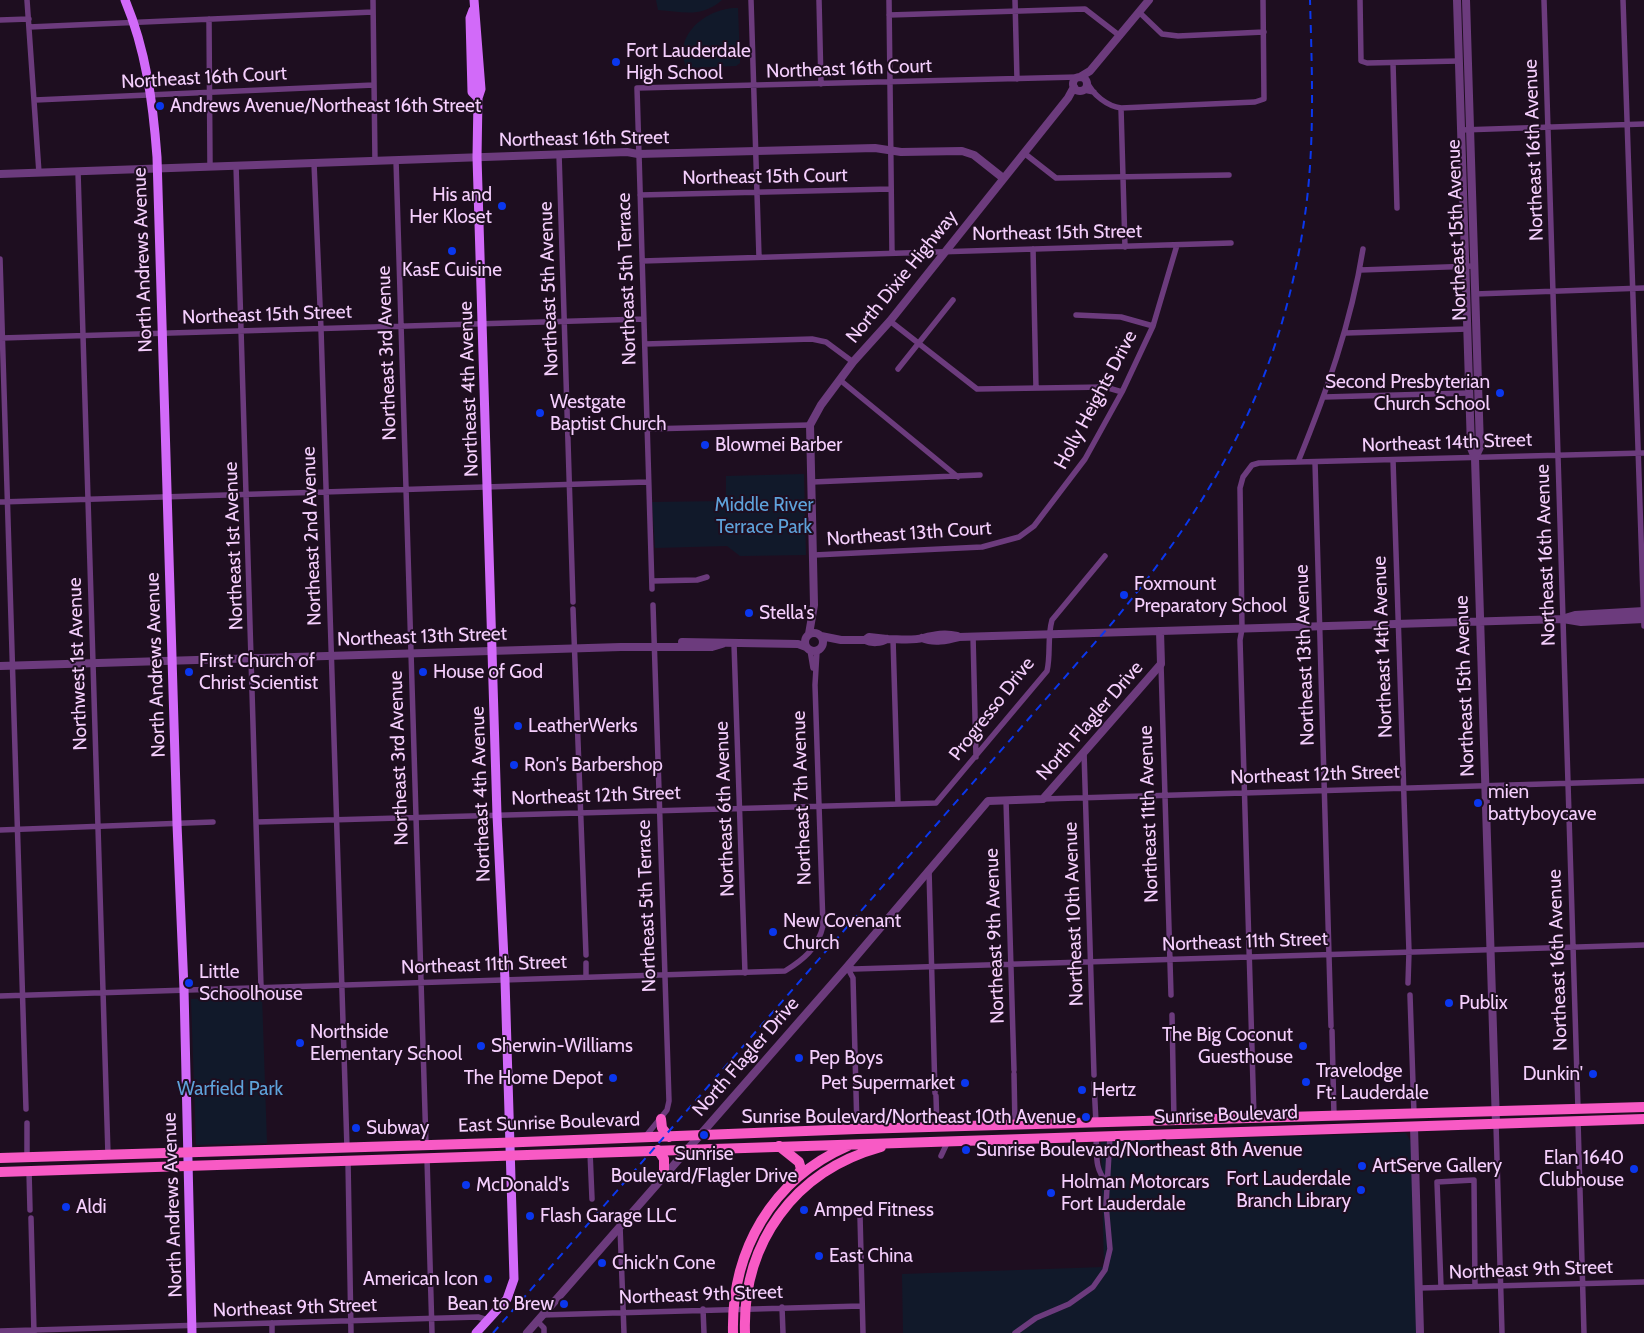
<!DOCTYPE html>
<style>
body{margin:0}
canvas{display:block;background:#1e0e20}
</style>
<canvas width="1644" height="1333"></canvas>
<script>
const context = document.querySelector('canvas').getContext('2d');
context.lineJoin = 'round';
function fillPath(path, color) {
  context.fillStyle = color;
  context.fill(path, 'evenodd');
}
function stroke(path, color, width, dash) {
  context.strokeStyle = color;
  context.lineWidth = width;
  context.lineCap = dash ? 'butt' : 'round';
  context.setLineDash(dash || []);
  context.stroke(path);
}
function label(font, color, halo, rows, align = 'center') {
  context.font = font + ' Cabin,sans-serif';
  context.lineWidth = 4;
  context.setLineDash([]);
  context.textBaseline = 'middle';
  context.strokeStyle = halo;
  context.fillStyle = color;
  for (const [text, x, y, turn = 0] of rows) {
    context.save();
    context.translate(x, y);
    context.rotate((+turn || 0) * Math.PI / 180);
    context.textAlign = isNaN(turn) ? turn : align;
    if (halo) context.strokeText(text, 0, 0);
    context.fillText(text, 0, 0);
    context.restore();
  }
}
fillPath(new Path2D(`
 M656 0H722C701 18 684 12 658 10Z
 M738 8 740 63 736 66 687 68C671 35 708 7 738 8Z
 M804 474 806 555 740 556 727 546 655 548 652 502 726 501V476Z
 M262 996 267 1143 196 1145 191 999Z
 M1406 1133 1411 1142 1417 1333H903L902 1274 1104 1267 1101 1142Z`), '#11192a');
stroke(new Path2D(`
 M27 0 39 173
 M373 0 375 161
 M751 0 759 257
 M819 0 821 84
 M889 0 892 253
 M1015 0 1017 79
 M1360 0 1361 61 1367 63 1459 61
 M1544 0 1578 1109
 M1623 0 1644 626
 M1139 12 1162 34 1178 36 1264 32
 M889 15 1085 9 1120 36
 M209 19 210 165
 M0 20 29 19
 M29 27 373 12
 M1393 63 1397 208
 M1087 82C1093 95 1107 106 1121 108L1255 102 1264 99 1263 0
 M1084 90 1094 92
 M35 100 374 85
 M1121 108 1125 247
 M1461 130 1644 124
 M1024 153 1056 178 1229 175
 M559 154 573 602
 M396 160 426 1145
 M314 163 321 329 347 1148
 M236 165 261 987
 M78 172 108 1155
 M640 195 891 189
 M1033 249 1036 388
 M0 259 26 1109
 M642 261 1231 243
 M1360 270 1474 266
 M1475 294 1644 288
 M1076 315 1121 317 1153 326
 M890 321 977 389 1105 387 1122 392
 M1346 333 1467 329
 M1 338 644 319
 M645 344 812 339 826 342 853 362
 M898 369 953 300
 M840 380 958 477
 M1324 397 1469 393
 M646 429 810 425
 M1393 460 1409 952 1408 983
 M1298 462C1326 393 1351 324 1363 249
 M1315 462 1331 1026
 M812 482 980 475
 M0 502 647 482
 M814 555 982 547 1019 537 1034 526 1085 459 1122 392 1153 326 1177 245
 M652 581 697 580 707 577
 M652 589 637 88 1078 77
 M573 609 586 955
 M973 636 976 757
 M893 639 898 804
 M734 644 745 973
 M810 650 813 668
 M1161 664 1171 995
 M1084 752 1094 1075
 M1043 799 1644 781
 M1006 800 1014 1070
 M257 822 936 803 1047 671C1051 654 1047 638 1052 620L1105 556
 M0 830 213 822
 M929 870 935 1093
 M586 963V977
 M847 967 854 969 1644 945
 M847 967 853 978 857 1129
 M1410 995 1414 1114
 M0 996 785 971C803 960 818 948 823 926L815 685 817 651
 M1172 1015 1174 1121
 M1332 1031 1334 1116
 M1014 1074 1015 1126
 M1094 1083 1096 1123
 M936 1096 937 1128
 M1254 1118 1240 640 1242 629 1240 488 1243 477 1252 465 1259 463 1644 453
 M1578 1121 1584 1333
 M27 1123V1157
 M1496 1124 1502 1333
 M1096 1136C1097 1153 1094 1170 1107 1182
 M645 1137 667 1110 669 1101 653 605
 M590 1152 592 1199
 M941 1156 948 1141
 M427 1158 432 1333
 M348 1161 351 1333
 M29 1171 30 1210
 M860 1216 863 1333
 M31 1218 34 1333
 M620 1226 624 1333
 M1441 1287 1437 1182 1474 1180 1475 1286
 M1419 1288 1644 1282
 M782 1307 783 1333
 M703 1309 704 1333
 M542 1315 861 1306
 M537 1321 544 1328V1333
 M272 1323V1333
 M0 1331 478 1317 488 1320
 M1015 1333 1036 1318 1069 1304 1093 1287 1105 1270 1110 1249 1106 1205 1110 1136`), '#6c3b7d', 5.5);
stroke(new Path2D(`
 M1457 0 1471 448 1475 458 1496 1124
 M1466 0 1480 447 1475 458
 M1080 77 1090 71 1149 0
 M1073 84a7 7 0 1 1 14 0a7 7 0 1 1-14 0Z
 M0 174 627 152 638 154 875 148 901 152 962 151 974 155 1003 178
 M1565 618 1575 615 1644 611
 M805 642a9 9 0 1 1 18 0a9 9 0 1 1-18 0Z
 M809 634 814 605 810 425 821 405 853 362 890 321 1068 98 1074 87
 M821 636 841 640H865
 M922 638C934 643 947 640 959 637L1563 619 1581 622 1644 619
 M887 639C881 643 871 643 865 640L869 637 887 639C898 639 912 641 923 638 935 635 945 633 957 636
 M682 642 798 644 806 647
 M0 666 621 647H712L722 644
 M1414 1127 1420 1333
 M527 1333 847 967 988 801 1043 799 1161 664 1160 631`), '#6c3b7d', 8);
stroke(new Path2D(`
 M125 0C146 50 153 103 157 157L177 824 184 989 192 1333
 M474 0 481 89 478 98 477 157 497 815 505 980 514 1279 507 1299 476 1333
 M473 10 470 18 472 92 478 98`), '#d26af9', 9);
stroke(new Path2D(`
 M661 1119 662 1128 669 1137
 M779 1146 799 1162 801 1169 796 1178
 M658 1150 664 1159V1176
 M0 1158 497 1143 857 1129 1644 1107
 M0 1172 1644 1119
 M733 1333C731 1251 772 1179 848 1146
 M745 1333C742 1243 794 1171 881 1147`), '#f85ac5', 10);
stroke(new Path2D(`
 M493 1333 1113 622C1216 497 1282 378 1305 215 1315 144 1312 72 1310 0`), '#0a37ee', 2, [8, 6]);
for (const [x, y, r, color] of [
 [616,62,5,"#0a37ee"],
 [160,106,5,"#0a37ee"],
 [502,206,5,"#0a37ee"],
 [452,251,5,"#0a37ee"],
 [1500,393,5,"#0a37ee"],
 [540,413,5,"#0a37ee"],
 [705,445,5,"#0a37ee"],
 [1124,595,5,"#0a37ee"],
 [749,613,5,"#0a37ee"],
 [189,672,5,"#0a37ee"],
 [423,672,5,"#0a37ee"],
 [518,726,5,"#0a37ee"],
 [514,765,5,"#0a37ee"],
 [1478,803,5,"#0a37ee"],
 [773,932,5,"#0a37ee"],
 [189,983,5,"#0a37ee"],
 [1449,1003,5,"#0a37ee"],
 [300,1043,5,"#0a37ee"],
 [481,1046,5,"#0a37ee"],
 [1303,1046,5,"#0a37ee"],
 [799,1058,5,"#0a37ee"],
 [1593,1074,5,"#0a37ee"],
 [613,1078,5,"#0a37ee"],
 [1306,1082,5,"#0a37ee"],
 [965,1083,5,"#0a37ee"],
 [1082,1090,5,"#0a37ee"],
 [1086,1117,5,"#0a37ee"],
 [356,1128,5,"#0a37ee"],
 [704,1135,5,"#0a37ee"],
 [966,1150,5,"#0a37ee"],
 [1362,1166,5,"#0a37ee"],
 [1634,1169,5,"#0a37ee"],
 [466,1185,5,"#0a37ee"],
 [1361,1190,5,"#0a37ee"],
 [1051,1193,5,"#0a37ee"],
 [66,1207,5,"#0a37ee"],
 [804,1210,5,"#0a37ee"],
 [530,1216,5,"#0a37ee"],
 [819,1256,5,"#0a37ee"],
 [602,1263,5,"#0a37ee"],
 [488,1279,5,"#0a37ee"],
 [564,1304,5,"#0a37ee"]
]) {
  const dot = new Path2D();
  dot.arc(x, y, r, 0, 2 * Math.PI);
  context.fillStyle = color;
  context.fill(dot);
  stroke(dot, '#1e0e20', 2);
}
label('19px', '#f5cffd', '#1e0e20', [
 ["Fort Lauderdale",626,51],
 ["High School",626,73],
 ["Andrews Avenue/Northeast 16th Street",170,106],
 ["His and",492,195,"right"],
 ["Her Kloset",492,217,"right"],
 ["KasE Cuisine",452,270,"center"],
 ["Second Presbyterian",1490,382,"right"],
 ["Church School",1490,404,"right"],
 ["Westgate",550,402],
 ["Baptist Church",550,424],
 ["Blowmei Barber",715,445],
 ["Foxmount",1134,584],
 ["Preparatory School",1134,606],
 ["Stella's",759,613],
 ["First Church of",199,661],
 ["Christ Scientist",199,683],
 ["House of God",433,672],
 ["LeatherWerks",528,726],
 ["Ron's Barbershop",524,765],
 ["mien",1488,792],
 ["battyboycave",1488,814],
 ["New Covenant",783,921],
 ["Church",783,943],
 ["Little",199,972],
 ["Schoolhouse",199,994],
 ["Publix",1459,1003],
 ["Northside",310,1032],
 ["Elementary School",310,1054],
 ["The Big Coconut",1293,1035,"right"],
 ["Guesthouse",1293,1057,"right"],
 ["Sherwin-Williams",491,1046],
 ["Pep Boys",809,1058],
 ["Travelodge",1316,1071],
 ["Ft. Lauderdale",1316,1093],
 ["Dunkin'",1583,1074,"right"],
 ["The Home Depot",603,1078,"right"],
 ["Pet Supermarket",955,1083,"right"],
 ["Hertz",1092,1090],
 ["Sunrise Boulevard/Northeast 10th Avenue",1076,1117,"right"],
 ["Subway",366,1128],
 ["Sunrise Boulevard/Northeast 8th Avenue",976,1150],
 ["Sunrise",704,1154,"center"],
 ["Boulevard/Flagler Drive",704,1176,"center"],
 ["Elan 1640",1624,1158,"right"],
 ["Clubhouse",1624,1180,"right"],
 ["ArtServe Gallery",1372,1166],
 ["Fort Lauderdale",1351,1179,"right"],
 ["Branch Library",1351,1201,"right"],
 ["Holman Motorcars",1061,1182],
 ["Fort Lauderdale",1061,1204],
 ["McDonald's",476,1185],
 ["Aldi",76,1207],
 ["Amped Fitness",814,1210],
 ["Flash Garage LLC",540,1216],
 ["East China",829,1256],
 ["Chick'n Cone",612,1263],
 ["American Icon",478,1279,"right"],
 ["Bean to Brew",554,1304,"right"]
], 'left');
label('19px', '#f5cffd', '#1e0e20', [
 ["Northeast 16th Court",849,69,-2],
 ["Northeast 16th Court",204,78,-3],
 ["Northeast 16th Street",584,139,-1],
 ["Northeast 16th Avenue",1534,150,-92],
 ["Northeast 15th Court",765,177,-1],
 ["Northeast 15th Avenue",1457,230,-92],
 ["Northeast 15th Street",1057,233,-1],
 ["North Andrews Avenue",143,260,-92],
 ["North Dixie Highway",902,277,-51],
 ["Northeast 5th Terrace",627,279,-92],
 ["Northeast 5th Avenue",549,289,-92],
 ["Northeast 15th Street",267,315,-2],
 ["Northeast 3rd Avenue",387,353,-92],
 ["Northeast 4th Avenue",469,389,-92],
 ["Holly Heights Drive",1096,400,-62],
 ["Northeast 14th Street",1447,443,-2],
 ["Northeast 13th Court",909,534,-4],
 ["Northeast 2nd Avenue",312,536,-92],
 ["Northeast 1st Avenue",234,546,-92],
 ["Northeast 16th Avenue",1546,555,-92],
 ["Northeast 13th Street",422,637,-2],
 ["Northeast 14th Avenue",1383,647,-92],
 ["Northeast 13th Avenue",1305,655,-92],
 ["Northwest 1st Avenue",78,664,-92],
 ["North Andrews Avenue",156,665,-92],
 ["Northeast 15th Avenue",1465,686,-92],
 ["Progresso Drive",992,709,-52],
 ["North Flagler Drive",1090,721,-49],
 ["Northeast 3rd Avenue",399,758,-92],
 ["Northeast 12th Street",1315,775,-2],
 ["Northeast 4th Avenue",481,794,-92],
 ["Northeast 12th Street",596,796,-2],
 ["Northeast 7th Avenue",802,798,-92],
 ["Northeast 6th Avenue",725,809,-92],
 ["Northeast 11th Avenue",1149,814,-92],
 ["Northeast 5th Terrace",647,906,-92],
 ["Northeast 10th Avenue",1074,914,-92],
 ["Northeast 9th Avenue",995,936,-92],
 ["Northeast 11th Street",1245,942,-2],
 ["Northeast 16th Avenue",1558,960,-92],
 ["Northeast 11th Street",484,965,-2],
 ["North Flagler Drive",746,1057,-49],
 ["Sunrise Boulevard",1226,1115,-2],
 ["East Sunrise Boulevard",549,1123,-2],
 ["North Andrews Avenue",173,1205,-92],
 ["Northeast 9th Street",1531,1270,-2],
 ["Northeast 9th Street",701,1295,-2],
 ["Northeast 9th Street",295,1308,-2]
]);
label('19px', '#5ea2da', '#1e0e20', [
 ["Middle River",764,505],
 ["Terrace Park",764,527],
 ["Warfield Park",230,1089]
]);
</script>
